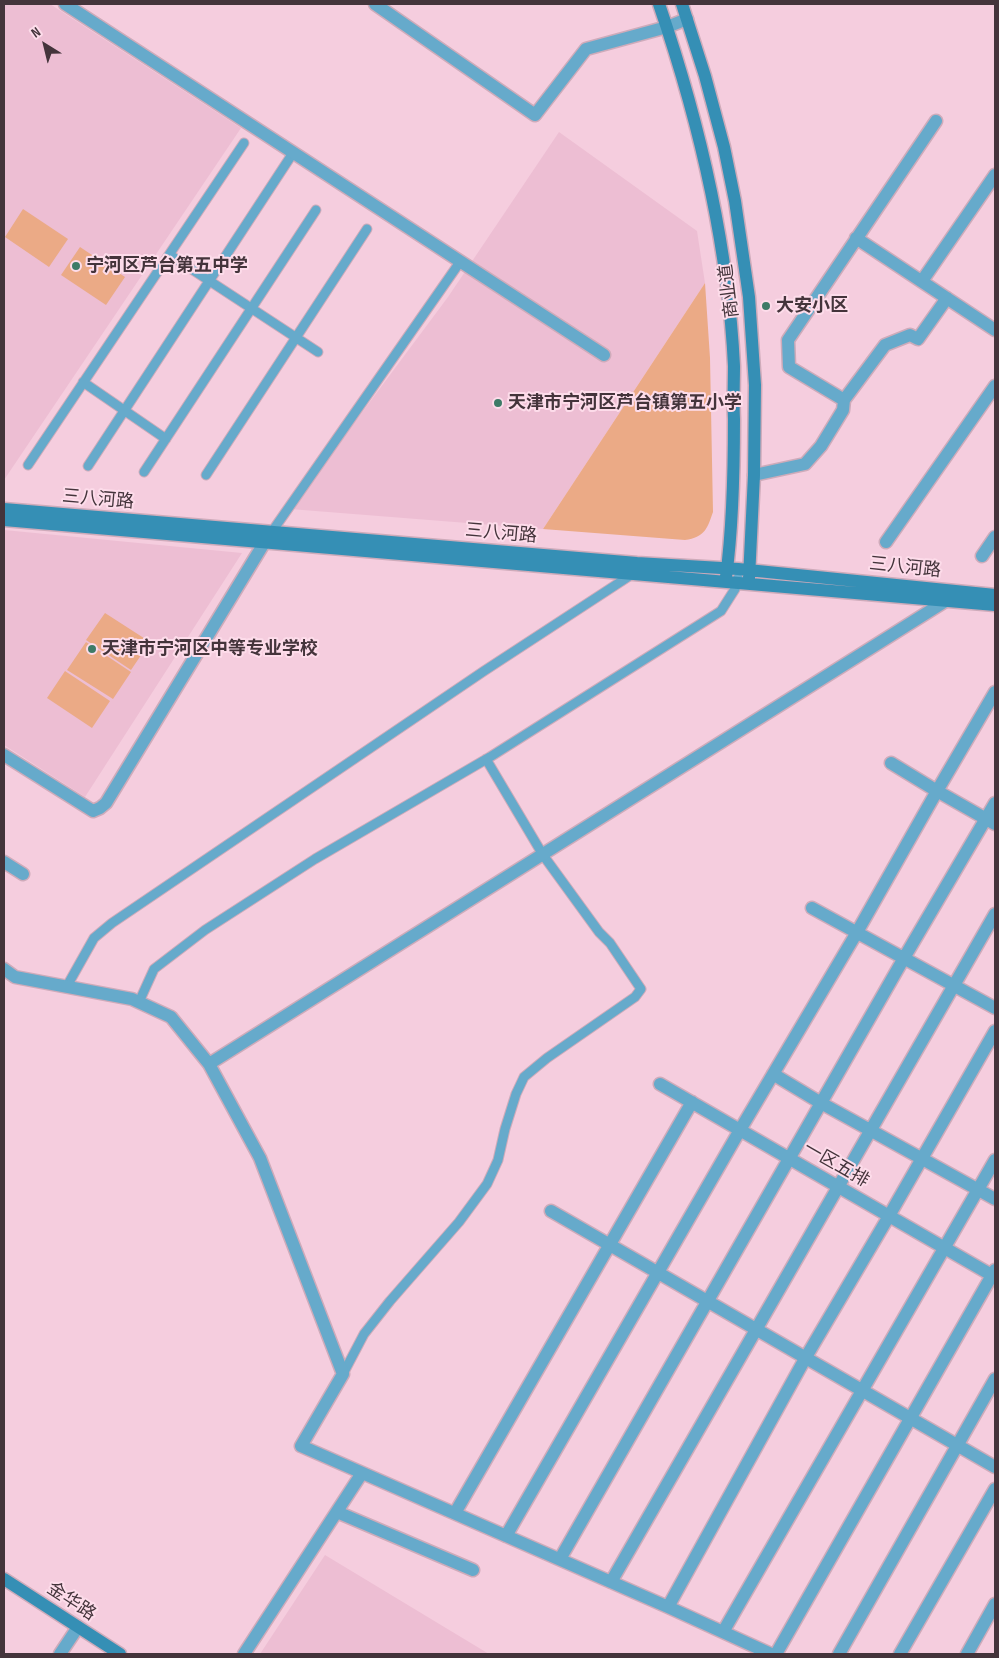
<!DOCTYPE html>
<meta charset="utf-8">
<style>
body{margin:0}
#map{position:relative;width:999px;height:1658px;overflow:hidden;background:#f5cdde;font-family:"Sofia Sans Condensed",sans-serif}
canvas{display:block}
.frame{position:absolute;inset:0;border:5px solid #44343b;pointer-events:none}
.north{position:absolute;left:20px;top:20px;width:50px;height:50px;-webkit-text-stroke:4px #fddcea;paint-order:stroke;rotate:324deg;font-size:14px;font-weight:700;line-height:20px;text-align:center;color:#44343b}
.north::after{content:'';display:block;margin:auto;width:18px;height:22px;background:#44343b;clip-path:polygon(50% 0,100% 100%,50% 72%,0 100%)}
</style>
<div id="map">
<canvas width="999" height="1658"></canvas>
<div class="frame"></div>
<div class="north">N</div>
</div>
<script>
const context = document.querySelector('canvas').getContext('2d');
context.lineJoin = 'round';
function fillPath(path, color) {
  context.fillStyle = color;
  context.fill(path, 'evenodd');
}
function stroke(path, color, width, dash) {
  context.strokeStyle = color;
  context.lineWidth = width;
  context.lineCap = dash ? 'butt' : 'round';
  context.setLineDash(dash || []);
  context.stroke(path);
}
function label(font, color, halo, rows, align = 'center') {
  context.font = font + ' "Sofia Sans Condensed","Noto Sans SC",sans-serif';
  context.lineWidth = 4;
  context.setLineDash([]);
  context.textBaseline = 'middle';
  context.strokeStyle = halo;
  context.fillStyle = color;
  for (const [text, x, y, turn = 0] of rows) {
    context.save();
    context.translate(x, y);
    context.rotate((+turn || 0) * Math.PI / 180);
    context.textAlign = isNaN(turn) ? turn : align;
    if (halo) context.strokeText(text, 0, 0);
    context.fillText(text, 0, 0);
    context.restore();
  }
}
fillPath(new Path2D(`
 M4 4H50L241 128 4 480Z
 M559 132 697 231 705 283 543 529 290 509 448 297Z
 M4 530 242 553 85 797 4 745Z
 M325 1555 489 1654H260Z`), '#edbed3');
fillPath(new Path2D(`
 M23 209 68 239 49 267 5 237Z
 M80 247 125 277 106 305 61 275Z
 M705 283 710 358 713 512C707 529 705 537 685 540L543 529Z
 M105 613 150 642 131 670 86 640Z
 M86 642 131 672 113 699 67 670Z
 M65 671 110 701 92 728 47 698Z`), '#ebaa86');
const lane = new Path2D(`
 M170 255 318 352
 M83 382 166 439
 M28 465 244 143
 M88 466 293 153
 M144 472 316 210
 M206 475 367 229
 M271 533 460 262
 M67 986 94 938 112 923 484 671 634 573
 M139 1002 154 969 205 930 315 859 490 757 721 611 735 589 738 578
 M343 1374 364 1334 390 1301 459 1222 487 1184 498 1160 505 1129 516 1094 524 1077 547 1058 635 997 641 989 610 943 599 932 543 855 486 759`);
const street = new Path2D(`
 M65 4 604 355
 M375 4 535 115 586 49 667 27 687 19
 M856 238 995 330
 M922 281 995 175
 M844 400 885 345 910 335 918 339 947 298
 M754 475 805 464 821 446 843 410 844 400 789 367 788 340 936 121
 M886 542 995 386
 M982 556 995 537
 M4 755 93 811 100 808 106 803 269 535
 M891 763 937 791 995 824
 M4 862 23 874
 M812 908 995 1008
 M4 969 15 977 132 999 171 1017 209 1064 260 1158 343 1374 301 1446 668 1607 771 1654
 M209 1064 952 597
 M773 1074 821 1103 995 1199
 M660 1084 995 1277
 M551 1211 995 1467
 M337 1512 473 1570
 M455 1513 692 1102
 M506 1536 740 1130 856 934 937 791 995 692
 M560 1559 904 958 995 803
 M611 1582 995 914
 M668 1607 806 1357 889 1216 995 1031
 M723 1632 995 1160
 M60 1654 78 1627
 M244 1654 362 1473
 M776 1654 995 1270
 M839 1654 995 1379
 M900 1654 995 1489
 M967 1654 995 1604`);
const secondary = new Path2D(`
 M659 4C699 121 728 242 734 366 734 383 733 401 734 419 734 471 733 525 726 577
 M682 4 705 76 724 147 735 201 749 297 755 385 754 475 749 578
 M4 509 637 563 738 569 995 595
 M4 520 995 605
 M4 1579 120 1654`);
stroke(lane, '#ceabba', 11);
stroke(street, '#ceabba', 15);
stroke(secondary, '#ceabba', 15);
stroke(lane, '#66aacb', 9);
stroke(street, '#66aacb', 12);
stroke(secondary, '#358fb5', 12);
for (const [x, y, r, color] of [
 [76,266,5,"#3e7b67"],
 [766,306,5,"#3e7b67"],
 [498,403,5,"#3e7b67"],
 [92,649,5,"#3e7b67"]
]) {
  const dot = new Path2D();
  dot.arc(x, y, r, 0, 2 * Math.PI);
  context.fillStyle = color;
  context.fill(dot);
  stroke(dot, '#fddcea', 2);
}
label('bold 18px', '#44343b', '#fddcea', [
 ["宁河区芦台第五中学",86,266],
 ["大安小区",776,306],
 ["天津市宁河区芦台镇第五小学",508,403],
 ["天津市宁河区中等专业学校",102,649]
], 'left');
label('18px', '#44343b', '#fddcea', [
 ["商业道",730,291,-97],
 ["三八河路",98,500,5],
 ["三八河路",501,534,5],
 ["三八河路",905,568,6],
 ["一区五排",836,1165,30],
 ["金华路",71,1602,33]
]);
</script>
